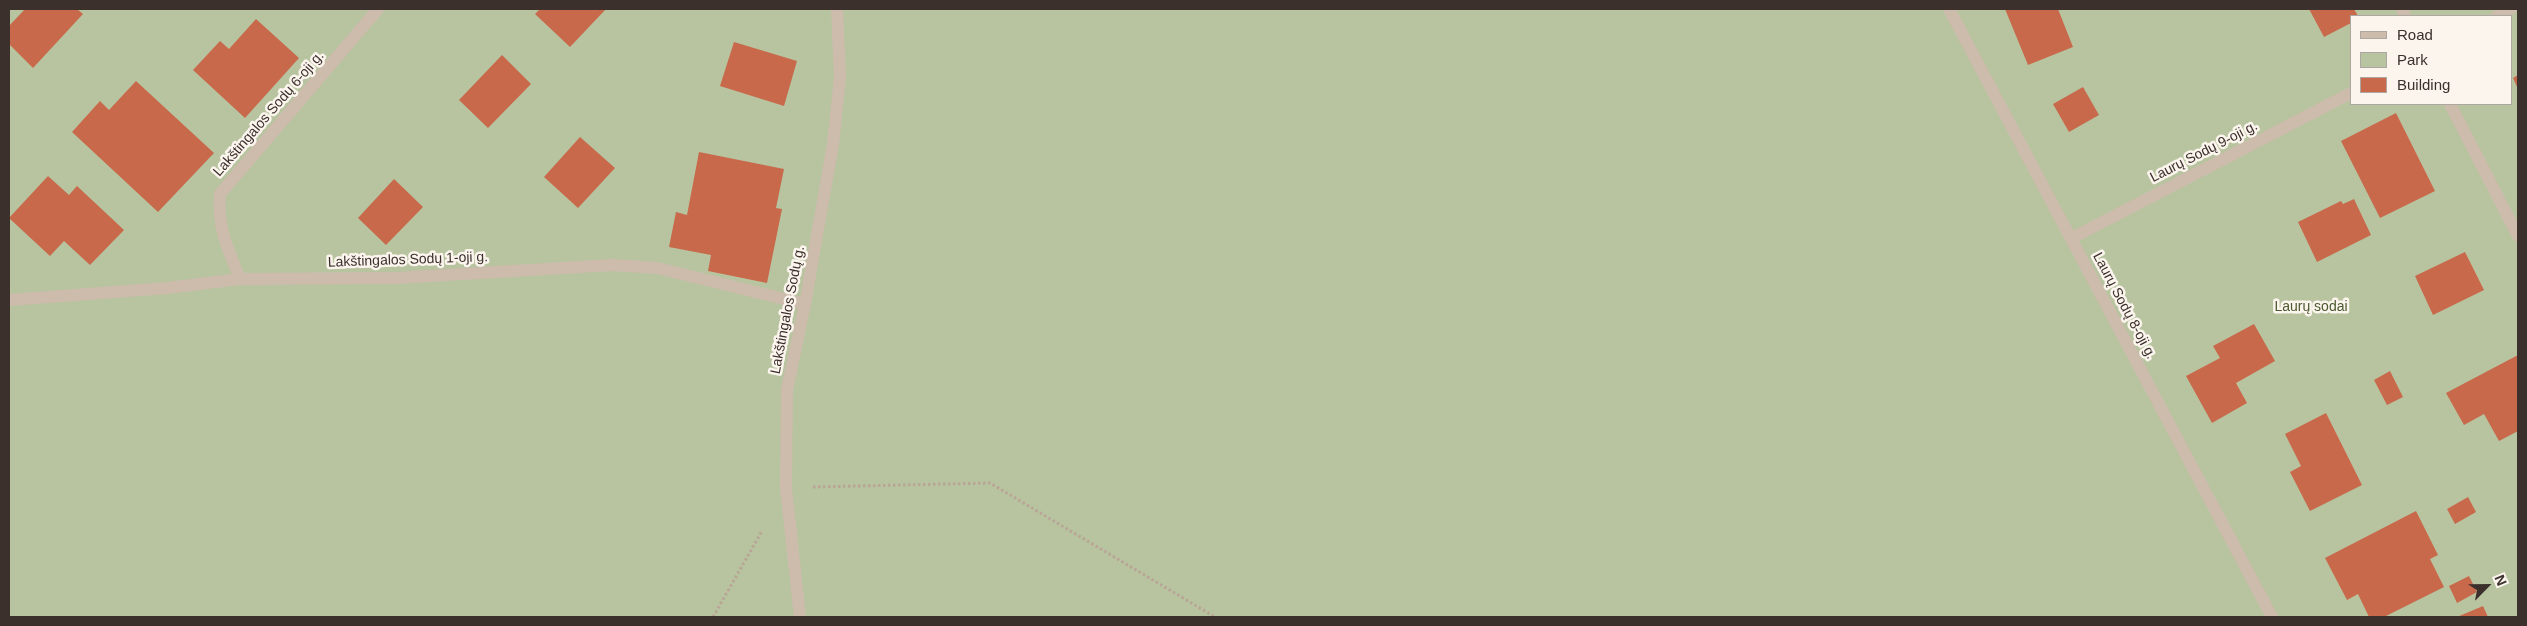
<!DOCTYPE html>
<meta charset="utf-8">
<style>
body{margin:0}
#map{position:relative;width:2527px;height:626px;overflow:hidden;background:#f4ebe1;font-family:Helvetica,sans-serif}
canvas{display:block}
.frame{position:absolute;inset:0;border:10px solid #3b302b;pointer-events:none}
.legend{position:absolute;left:2350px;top:15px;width:162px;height:90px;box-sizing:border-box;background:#fbf5ee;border:1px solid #aea6a0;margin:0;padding:6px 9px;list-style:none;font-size:15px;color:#3b302b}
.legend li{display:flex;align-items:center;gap:10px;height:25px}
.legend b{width:25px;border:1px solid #aea6a0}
.north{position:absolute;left:2462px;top:561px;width:50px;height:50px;-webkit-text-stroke:4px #fbf5ee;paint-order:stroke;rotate:67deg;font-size:14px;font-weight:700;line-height:20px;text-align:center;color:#3b302b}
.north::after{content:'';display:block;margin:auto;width:18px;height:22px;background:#3b302b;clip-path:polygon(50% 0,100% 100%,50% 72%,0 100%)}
</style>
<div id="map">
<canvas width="2527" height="626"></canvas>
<div class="frame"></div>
<ul class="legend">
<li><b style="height:6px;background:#cdbbac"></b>Road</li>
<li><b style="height:14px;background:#b8c4a0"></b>Park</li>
<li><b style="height:14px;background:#c8694b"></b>Building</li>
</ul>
<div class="north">N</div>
</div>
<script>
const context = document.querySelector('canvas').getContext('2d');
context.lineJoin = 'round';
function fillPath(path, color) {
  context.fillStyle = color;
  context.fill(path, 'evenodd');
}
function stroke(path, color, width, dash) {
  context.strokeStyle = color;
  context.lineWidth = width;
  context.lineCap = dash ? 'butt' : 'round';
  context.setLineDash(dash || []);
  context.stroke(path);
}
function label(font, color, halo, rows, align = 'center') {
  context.font = font + ' Helvetica,sans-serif';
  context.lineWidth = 5;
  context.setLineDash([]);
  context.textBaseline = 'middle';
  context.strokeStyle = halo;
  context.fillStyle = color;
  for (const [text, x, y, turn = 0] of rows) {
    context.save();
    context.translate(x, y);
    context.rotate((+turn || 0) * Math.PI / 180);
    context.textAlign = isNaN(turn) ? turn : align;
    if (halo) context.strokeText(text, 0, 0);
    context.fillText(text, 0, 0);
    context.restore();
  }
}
fillPath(new Path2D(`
 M9 9H2518V617H9ZM2351 16H2511V104H2351Z`), '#b8c4a0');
fillPath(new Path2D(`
 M25 9H77L83 14 33 68 9 44V26Z
 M540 9H606L570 47 535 14Z
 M2005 9H2058L2073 47 2028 65Z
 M2309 9H2354L2358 16H2351V23L2324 37Z
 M256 19 299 58 245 118 193 70 220 41 229 49Z
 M734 42 797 61 784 106 720 86Z
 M502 55 531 84 488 128 459 100Z
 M2518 75V89L2513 78Z
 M136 81 214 153 158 212 72 132 100 101 109 110Z
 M2083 87 2099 115 2069 132 2053 104Z
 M2396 113 2435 191 2380 218 2341 141Z
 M580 137 615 168 578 208 544 177Z
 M699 152 784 169 776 208 782 209 767 283 708 271 711 255 669 247 676 212 687 215Z
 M48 176 69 195 77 186 124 230 90 265 64 241 50 256 9 218Z
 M394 179 423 207 386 245 358 218Z
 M2354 199 2371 235 2317 262 2298 222 2341 201 2343 204Z
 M2465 252 2484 290 2433 315 2415 276Z
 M2254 324 2275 361 2236 383 2247 403 2212 423 2186 376 2220 358 2213 346Z
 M2518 355V431L2499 441 2484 414 2464 425 2446 393Z
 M2390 371 2403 397 2387 405 2374 380Z
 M2326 413 2362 485 2310 511 2290 472 2301 466 2285 434Z
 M2468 497 2476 512 2455 524 2447 509Z
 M2416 511 2438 555 2430 559 2444 587 2384 617H2369L2358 594 2347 600 2325 558Z
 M2469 576 2477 592 2457 603 2449 586Z
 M2483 606 2488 617H2457Z`), '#c8694b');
stroke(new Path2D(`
 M813 487 990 483 1215 617
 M713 617 762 531`), '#b9a596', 3, [2.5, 2.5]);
stroke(new Path2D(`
 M1949 9 2272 617
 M2402 9 2405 16
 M2497 16 2511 9
 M2450 104 2518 236
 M2072 238 2351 93
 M240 279C228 249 217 227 220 194L378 9
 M9 300 167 288 240 279 396 278 613 265 657 268 805 304
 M800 617 786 488 787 390 805 304 833 144 840 78 837 9`), '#cdbbac', 12);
label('14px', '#3b302b', '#fbf5ee', [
 ["Lakštingalos Sodų 6-oji g.",269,114,-49],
 ["Laurų Sodų 9-oji g.",2204,152,-27],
 ["Lakštingalos Sodų 1-oji g.",408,260,-2],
 ["Laurų Sodų 8-oji g.",2124,306,62],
 ["Lakštingalos Sodų g.",788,310,-79]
]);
label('14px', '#4a5a2e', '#fbf5ee', [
 ["Laurų sodai",2311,307]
]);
</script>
